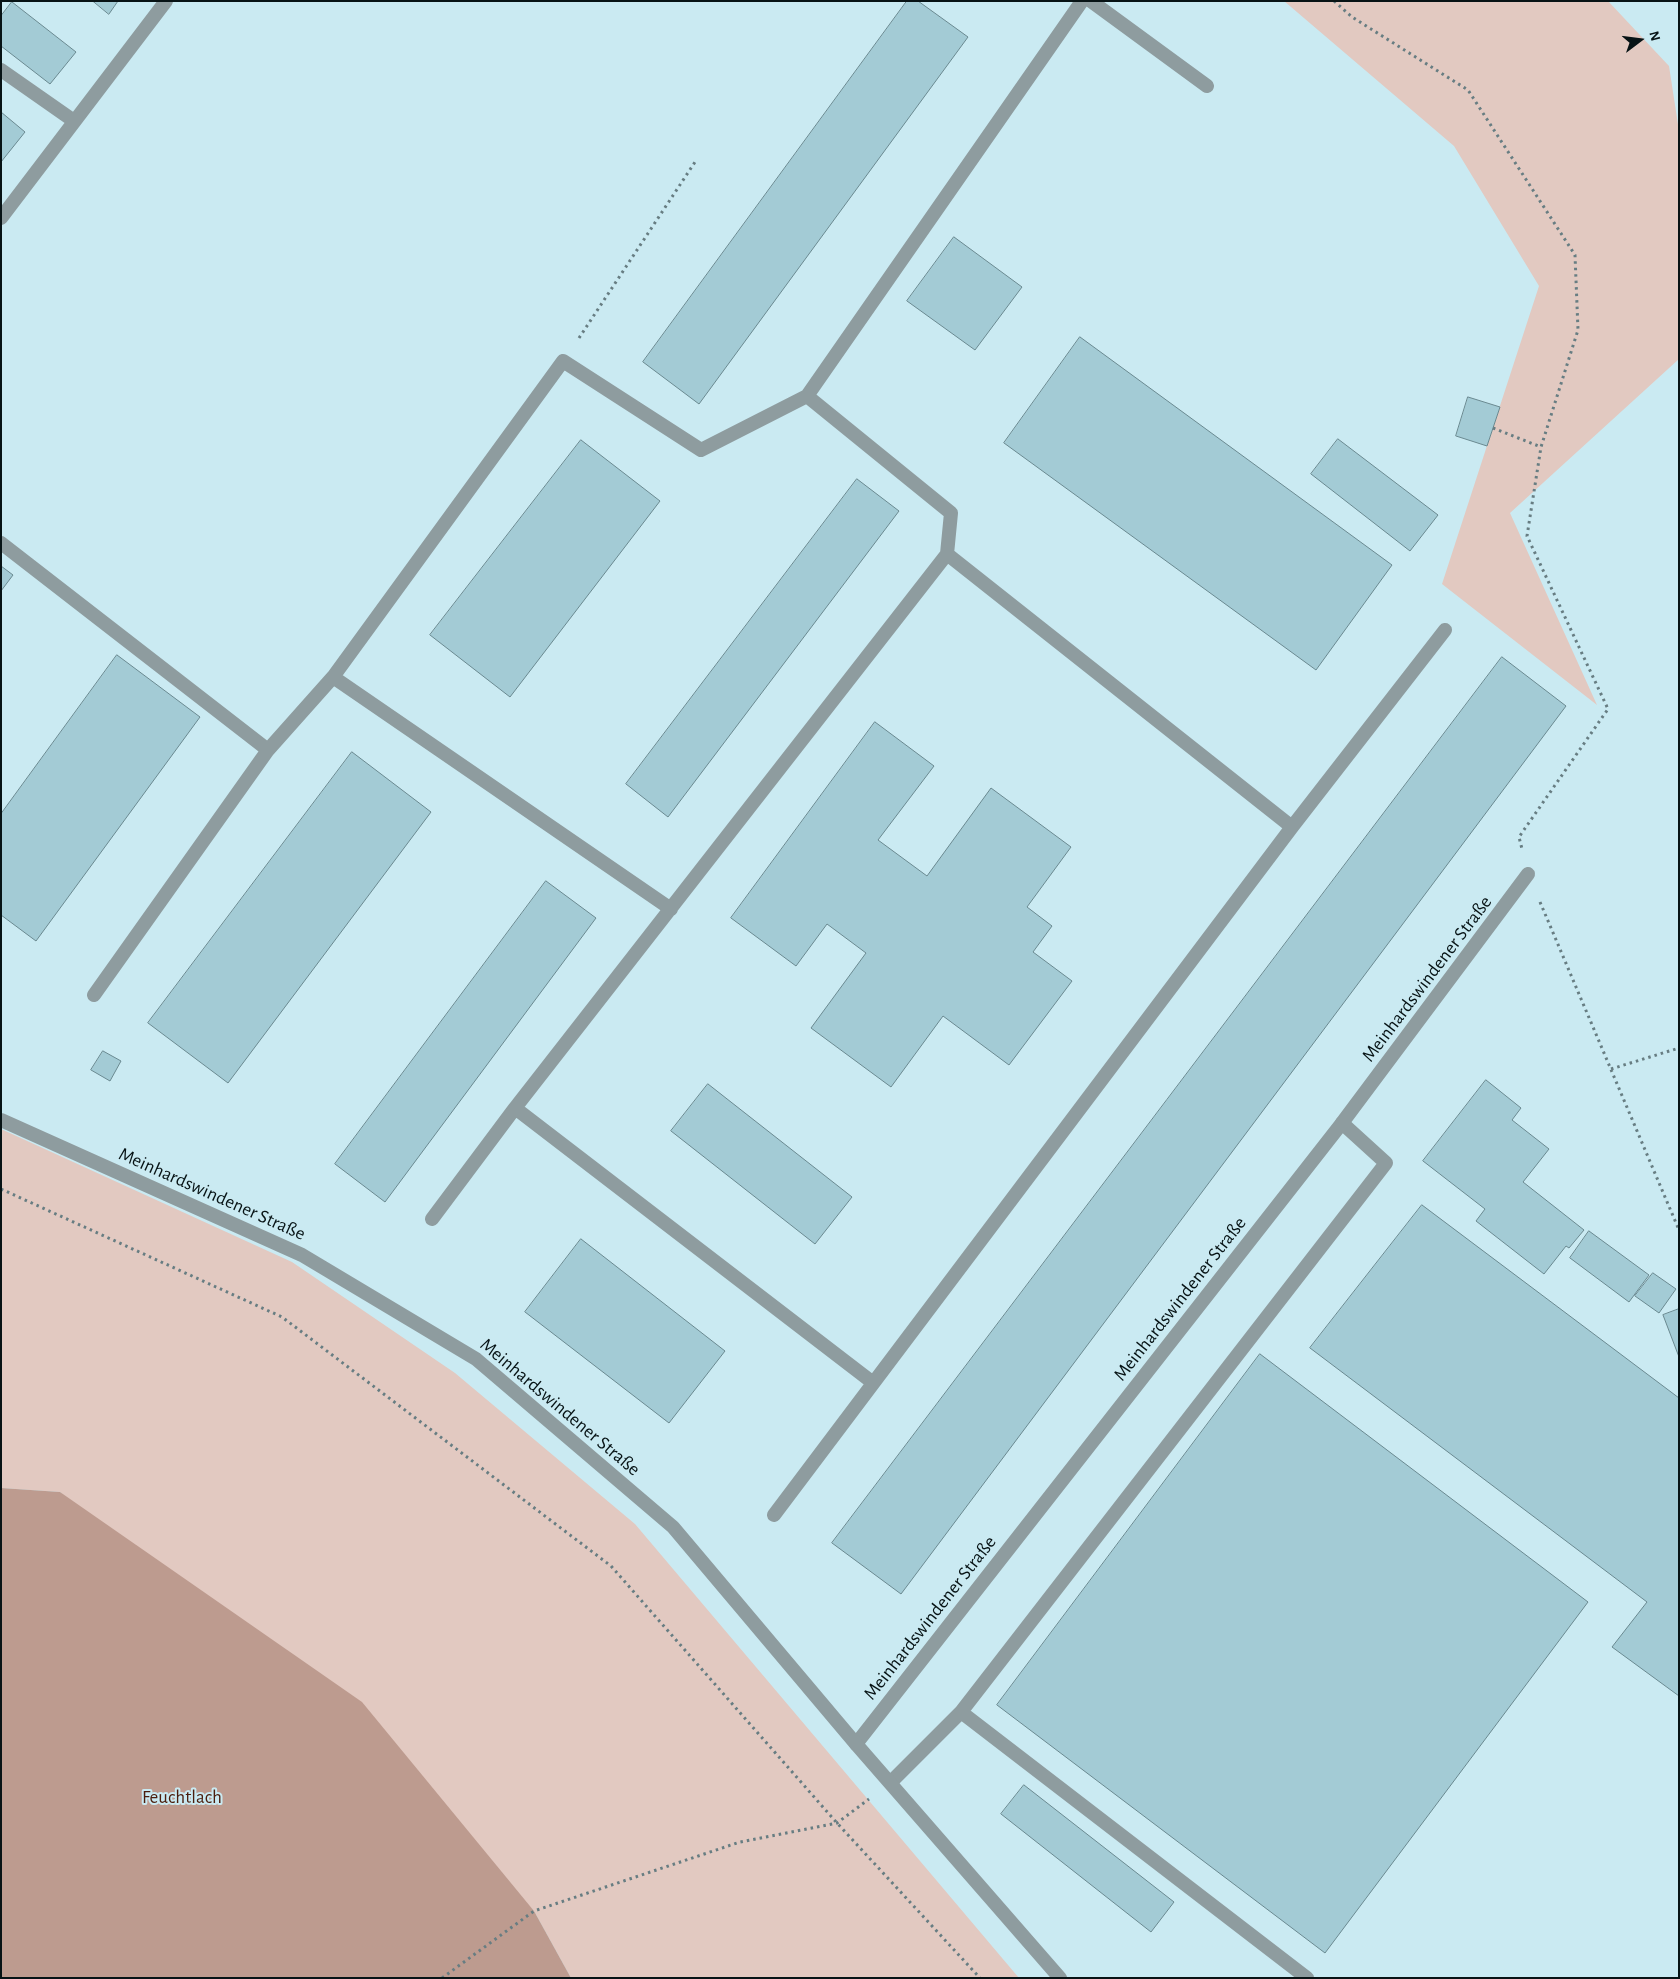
<!DOCTYPE html>
<meta charset="utf-8">
<style>
body{margin:0}
#map{position:relative;width:1680px;height:1979px;overflow:hidden;background:#caeaf2;font-family:"Alegreya Sans",sans-serif}
canvas{display:block}
.frame{position:absolute;inset:0;border:2px solid #071315;pointer-events:none}
.north{position:absolute;left:1615px;top:15px;width:50px;height:50px;-webkit-text-stroke:4px #caeaf2;paint-order:stroke;rotate:75deg;font-size:14px;font-weight:700;line-height:20px;text-align:center;color:#071315}
.north::after{content:'';display:block;margin:auto;width:18px;height:22px;background:#071315;clip-path:polygon(50% 0,100% 100%,50% 72%,0 100%)}
</style>
<div id="map">
<canvas width="1680" height="1979"></canvas>
<div class="frame"></div>
<div class="north">N</div>
</div>
<script>
const context = document.querySelector('canvas').getContext('2d');
context.lineJoin = 'round';
function fillPath(path, color) {
  context.fillStyle = color;
  context.fill(path, 'evenodd');
}
function stroke(path, color, width, dash) {
  context.strokeStyle = color;
  context.lineWidth = width;
  context.lineCap = dash ? 'butt' : 'round';
  context.setLineDash(dash || []);
  context.stroke(path);
}
function label(font, color, halo, rows, align = 'center') {
  context.font = font + ' "Alegreya Sans",sans-serif';
  context.lineWidth = 4;
  context.setLineDash([]);
  context.textBaseline = 'middle';
  context.strokeStyle = halo;
  context.fillStyle = color;
  for (const [text, x, y, turn = 0] of rows) {
    context.save();
    context.translate(x, y);
    context.rotate((+turn || 0) * Math.PI / 180);
    context.textAlign = isNaN(turn) ? turn : align;
    if (halo) context.strokeText(text, 0, 0);
    context.fillText(text, 0, 0);
    context.restore();
  }
}
fillPath(new Path2D(`
 M1284 1H1608L1669 66 1679 131V359L1510 513 1597 705 1442 584 1539 286 1454 146Z
 M1 1129 292 1262 455 1373 635 1524 1019 1978H571L534 1911 60 1492 1 1488Z`), '#e2c9c1');
fillPath(new Path2D(`
 M1 1488 60 1492 362 1702 534 1911 571 1978H1Z`), '#bd9b8f');
const building = new Path2D(`
 M93 1H118L109 14Z
 M907 1H918L968 37 699 404 643 362Z
 M12 2 76 52 50 84 1 46V16Z
 M1 112 25 132 1 162Z
 M954 237 1022 287 975 350 907 301Z
 M1080 337 1392 565 1316 670 1004 443Z
 M1468 397 1500 407 1487 446 1456 436Z
 M1338 439 1438 515 1410 551 1311 474Z
 M581 440 660 501 510 697 430 635Z
 M857 479 899 511 668 817 626 784Z
 M1 566 13 575 1 591Z
 M117 655 200 717 36 941 1 915V814Z
 M1502 657 1566 706 901 1594 832 1543Z
 M875 722 934 766 878 840 927 876 991 788 1071 847 1027 907 1052 926 1033 952 1072 981 1009 1065 943 1016 891 1087 811 1028 866 953 827 924 796 966 731 918Z
 M352 752 431 812 228 1083 148 1023Z
 M546 881 596 918 385 1202 335 1164Z
 M103 1051 121 1061 110 1081 91 1070Z
 M1486 1080 1521 1108 1512 1120 1549 1149 1523 1182 1584 1230 1569 1248 1566 1246 1544 1274 1476 1221 1485 1209 1423 1161Z
 M708 1084 852 1197 815 1244 671 1131Z
 M1422 1205 1679 1398V1696L1612 1647 1647 1602 1310 1348Z
 M1589 1231 1649 1275 1629 1302 1570 1258Z
 M581 1239 725 1351 669 1423 525 1312Z
 M1653 1273 1676 1289 1659 1313 1635 1296Z
 M1679 1309V1357L1663 1315Z
 M1260 1354 1588 1602 1325 1953 997 1705Z
 M1024 1785 1174 1902 1151 1932 1001 1814Z`);
fillPath(building, '#a3cbd5');
stroke(building, '#6a8990', 1);
stroke(new Path2D(`
 M1334 1 1352 17 1468 90 1575 255 1578 330 1541 447 1527 536 1608 709 1519 837 1522 849
 M579 338 697 159
 M1493 428 1541 447
 M1540 902 1679 1230
 M1611 1069 1679 1048
 M1 1189 282 1317 611 1566 837 1823 980 1978
 M442 1978 534 1911 740 1842 837 1823 869 1799`), '#677d82', 3, [2.5, 4]);
stroke(new Path2D(`
 M1091 1 1207 86
 M1 70 74 121
 M1 218 166 1
 M807 396 1082 1
 M1 543 268 750
 M333 677 671 909
 M94 995 268 750 333 677 563 361 701 450 807 396 951 513 947 554 1292 827
 M432 1219 515 1108
 M872 1382 515 1108 947 554
 M774 1515 1292 827 1445 630
 M961 1712 1386 1163 1342 1123
 M891 1782 961 1712 1307 1978`), '#8e9c9f', 14);
stroke(new Path2D(`
 M856 1744 1342 1123 1528 874`), '#8e9c9f', 14);
stroke(new Path2D(`
 M1 1120 302 1255 476 1359 673 1527 856 1744 1060 1978`), '#8e9c9f', 14);
label('19px', '#071315', '#caeaf2', [
 ["Meinhardswindener Straße",1427,979,-53],
 ["Meinhardswindener Straße",212,1194,24],
 ["Meinhardswindener Straße",1180,1299,-52],
 ["Meinhardswindener Straße",560,1407,40],
 ["Meinhardswindener Straße",930,1618,-52]
]);
label('19px', '#4b1e0d', '#caeaf2', [
 ["Feuchtlach",182,1797]
]);
</script>
